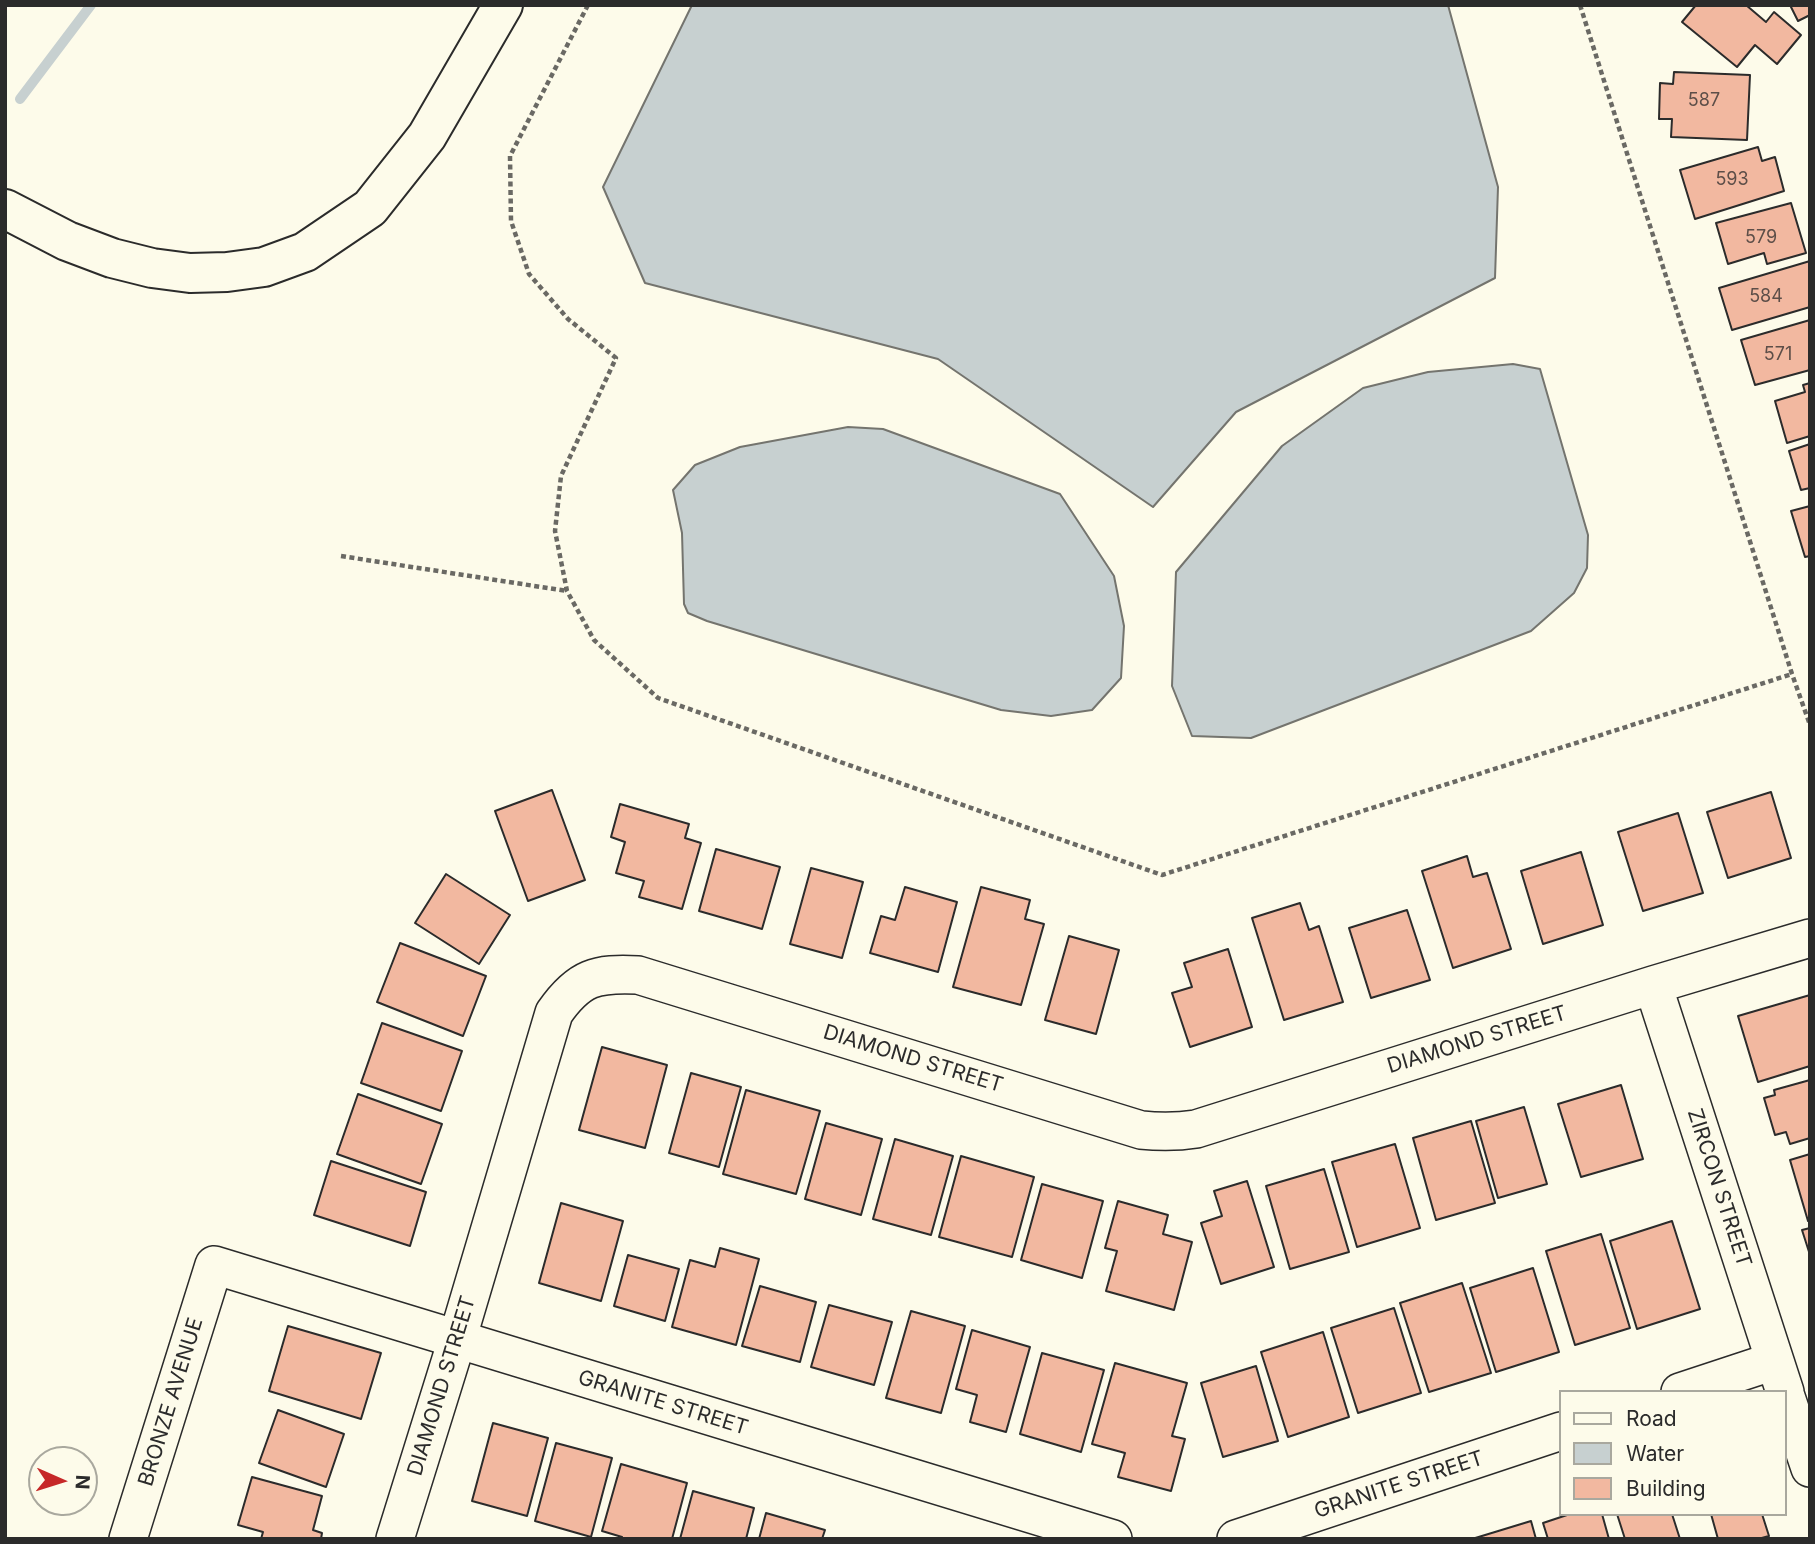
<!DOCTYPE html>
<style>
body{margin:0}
#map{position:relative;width:1815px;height:1544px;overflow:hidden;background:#fdfbea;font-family:Inter,sans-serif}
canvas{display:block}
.frame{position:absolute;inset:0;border:7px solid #2b2b2b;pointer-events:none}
.legend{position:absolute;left:1559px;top:1390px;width:228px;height:126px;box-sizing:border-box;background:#fdfbea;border:2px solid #a9a89e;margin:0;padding:9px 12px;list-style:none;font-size:21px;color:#2b2b2b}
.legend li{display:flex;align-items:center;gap:14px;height:35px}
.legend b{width:35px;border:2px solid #a9a89e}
.north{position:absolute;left:28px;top:1446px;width:70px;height:70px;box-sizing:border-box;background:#fdfbea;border:2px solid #a9a89e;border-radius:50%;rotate:93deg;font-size:19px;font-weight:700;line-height:28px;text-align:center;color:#2b2b2b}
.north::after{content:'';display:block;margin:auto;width:24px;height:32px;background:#c62828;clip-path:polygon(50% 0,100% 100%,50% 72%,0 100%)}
</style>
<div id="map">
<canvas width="1815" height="1544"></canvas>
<div class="frame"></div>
<ul class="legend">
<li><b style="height:9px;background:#fdfbea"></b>Road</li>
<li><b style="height:19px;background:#c7d0d0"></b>Water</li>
<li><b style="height:19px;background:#f2b8a0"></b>Building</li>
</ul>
<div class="north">N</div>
</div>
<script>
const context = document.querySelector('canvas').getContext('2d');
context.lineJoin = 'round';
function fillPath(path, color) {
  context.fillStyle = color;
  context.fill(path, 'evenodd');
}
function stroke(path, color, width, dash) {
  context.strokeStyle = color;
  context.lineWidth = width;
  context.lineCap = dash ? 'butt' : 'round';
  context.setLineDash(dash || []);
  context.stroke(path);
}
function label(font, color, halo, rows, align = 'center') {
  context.font = font + ' Inter,sans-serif';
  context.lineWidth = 5;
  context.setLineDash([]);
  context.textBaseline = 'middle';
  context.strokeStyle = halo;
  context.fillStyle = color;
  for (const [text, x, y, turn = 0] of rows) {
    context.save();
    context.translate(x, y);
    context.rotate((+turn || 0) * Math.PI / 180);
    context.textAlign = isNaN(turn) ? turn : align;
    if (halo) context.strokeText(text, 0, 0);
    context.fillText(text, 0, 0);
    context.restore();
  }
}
const water = new Path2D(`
 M692 5H1448L1498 187 1495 278 1236 412 1153 507 938 359 645 283 603 187Z
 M1513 364 1540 369 1588 535 1587 568 1574 593 1531 631 1251 738 1192 736 1172 686 1176 572 1282 446 1363 388 1428 372Z
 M848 427 883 429 1060 494 1114 576 1124 626 1121 678 1092 710 1051 716 1001 710 707 621 688 613 684 604 682 533 673 490 695 465 740 447Z`);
fillPath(water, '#c7d0d0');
stroke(water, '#74746e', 2);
stroke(new Path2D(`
 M20 99 91 5`), '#c7d0d0', 10);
const building = new Path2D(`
 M1696 5H1746L1766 22 1774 12 1801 35 1777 64 1755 45 1737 67 1682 22Z
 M1790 5H1810V15L1798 21Z
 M1674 72 1750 75 1747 140 1671 137 1672 119H1659L1660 83 1673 84Z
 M1758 147 1762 161 1775 157 1784 191 1695 219 1680 170Z
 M1791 203 1806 253 1767 264 1764 253 1728 264 1716 223Z
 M1810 261V307L1732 330 1719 288Z
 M1810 320V370L1755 385 1741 340Z
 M1810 383V436L1787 443 1775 401 1805 392 1803 385Z
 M1810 444V488L1801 490 1789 451Z
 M1810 506V556L1805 557 1791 511Z
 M552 790 585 880 528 901 495 811Z
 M1771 792 1791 858 1728 878 1707 812Z
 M620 804 689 824 685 838 701 843 682 909 639 897 644 881 616 873 625 842 611 837Z
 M1678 813 1703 893 1643 911 1618 832Z
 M716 849 780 867 762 929 699 911Z
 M1581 852 1603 925 1543 944 1521 871Z
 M1467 856 1473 877 1487 873 1511 949 1453 968 1422 871Z
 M811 868 863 882 842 958 790 944Z
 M446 874 510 915 479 964 415 923Z
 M905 887 957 902 938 972 870 953 881 916 895 920Z
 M981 887 1030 900 1025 919 1044 924 1021 1005 953 987Z
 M1300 903 1309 930 1319 926 1343 1002 1284 1020 1252 918Z
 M1407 910 1430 980 1371 998 1349 928Z
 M1069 936 1119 950 1096 1034 1045 1020Z
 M400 943 486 976 463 1036 377 1002Z
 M1228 949 1252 1027 1190 1047 1172 993 1192 987 1184 963Z
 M1810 995V1066L1758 1082 1738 1016Z
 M382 1023 462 1051 441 1111 361 1083Z
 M602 1047 667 1065 645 1148 579 1130Z
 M691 1073 741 1087 719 1167 669 1153Z
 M1810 1080V1138L1790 1144 1786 1132 1775 1135 1764 1098 1775 1095 1774 1090Z
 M1621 1085 1643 1159 1581 1177 1558 1104Z
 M746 1090 820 1111 796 1194 723 1174Z
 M358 1094 442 1124 421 1184 337 1154Z
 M1524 1107 1547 1184 1498 1198 1476 1121Z
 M1471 1121 1495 1203 1436 1220 1413 1138Z
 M826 1123 882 1139 861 1215 805 1199Z
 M895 1139 953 1156 931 1235 873 1219Z
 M1395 1144 1420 1228 1357 1247 1332 1162Z
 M1810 1154V1220L1808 1221 1790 1160Z
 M961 1156 1034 1177 1012 1257 939 1237Z
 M331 1161 426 1192 410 1246 314 1215Z
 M1324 1169 1349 1252 1290 1269 1266 1186Z
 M1247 1181 1274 1267 1221 1284 1201 1223 1222 1216 1214 1191Z
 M1042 1184 1103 1201 1082 1278 1021 1260Z
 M1118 1201 1168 1215 1163 1234 1192 1242 1174 1310 1106 1291 1117 1251 1105 1248Z
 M561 1203 623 1221 601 1301 539 1283Z
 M1672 1221 1700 1309 1637 1329 1610 1241Z
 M1810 1228V1255L1802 1230Z
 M1601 1234 1630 1328 1575 1345 1546 1251Z
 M720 1248 759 1259 736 1345 672 1327 690 1260 715 1267Z
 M628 1255 679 1269 665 1321 614 1306Z
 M1533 1268 1559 1352 1496 1372 1470 1288Z
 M1462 1283 1491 1373 1429 1392 1400 1303Z
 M760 1286 816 1302 800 1362 742 1346Z
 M829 1305 892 1322 874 1385 811 1367Z
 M1394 1308 1421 1393 1358 1413 1331 1328Z
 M911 1311 965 1326 941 1413 886 1398Z
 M288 1326 381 1353 361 1419 269 1391Z
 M972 1330 1030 1347 1006 1432 970 1422 977 1395 956 1389Z
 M1323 1332 1349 1417 1288 1437 1261 1352Z
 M1042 1353 1104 1370 1081 1452 1020 1434Z
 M1115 1363 1187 1383 1172 1436 1185 1439 1171 1491 1118 1477 1125 1453 1092 1444Z
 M1256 1366 1278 1441 1223 1457 1201 1383Z
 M278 1410 344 1434 326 1487 259 1463Z
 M493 1423 548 1438 527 1516 472 1501Z
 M556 1443 612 1458 591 1537 535 1521Z
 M621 1464 687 1483 672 1539H621L622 1537 602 1531Z
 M252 1477 322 1496 313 1530 322 1533 321 1539H261L263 1532 238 1525Z
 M693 1491 754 1508 746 1539H680Z
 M766 1513 825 1530 822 1539H759Z
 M1570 1514H1602L1609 1539H1548L1543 1523Z
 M1617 1514H1672L1680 1539H1625Z
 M1711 1514H1762L1769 1536 1758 1539H1718Z
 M1531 1521 1536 1539H1472Z`);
fillPath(building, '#f2b8a0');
stroke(building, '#2b2b2b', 2);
const minor = new Path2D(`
 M1653 985 1785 1392
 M1680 1392 1774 1361
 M1785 1394 1810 1468
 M128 1539 214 1265 1113 1539
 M395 1539 457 1340 554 1013C579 977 596 973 638 975L1141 1130C1160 1132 1177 1132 1196 1129L1653 985 1810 938
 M1236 1539 1561 1431`);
const major = new Path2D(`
 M5 209 67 241 112 258 152 268 190 273 227 272 264 267 305 252 370 208 427 136 503 5`);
stroke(minor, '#2b2b2b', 40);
stroke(major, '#2b2b2b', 42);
stroke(new Path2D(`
 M588 5 510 156 511 221 529 274 568 319 616 358 561 476 555 531 567 591 594 640 658 698 1162 875 1792 674
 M1580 5 1792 674 1810 725
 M341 556 567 591`), '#6a6964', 4.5, [5, 3.5]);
stroke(minor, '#fdfbea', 37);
stroke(major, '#fdfbea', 38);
label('18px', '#5d4e48', null, [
 ["587",1704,101],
 ["593",1732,180],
 ["579",1761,238],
 ["584",1766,297],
 ["571",1778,355]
]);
label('21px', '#2b2b2b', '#fdfbea', [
 ["DIAMOND STREET",1477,1040,-17],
 ["DIAMOND STREET",913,1059,17],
 ["ZIRCON STREET",1719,1188,72],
 ["DIAMOND STREET",442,1386,-73],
 ["BRONZE AVENUE",171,1402,-73],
 ["GRANITE STREET",663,1403,17],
 ["GRANITE STREET",1399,1485,-18]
]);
</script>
